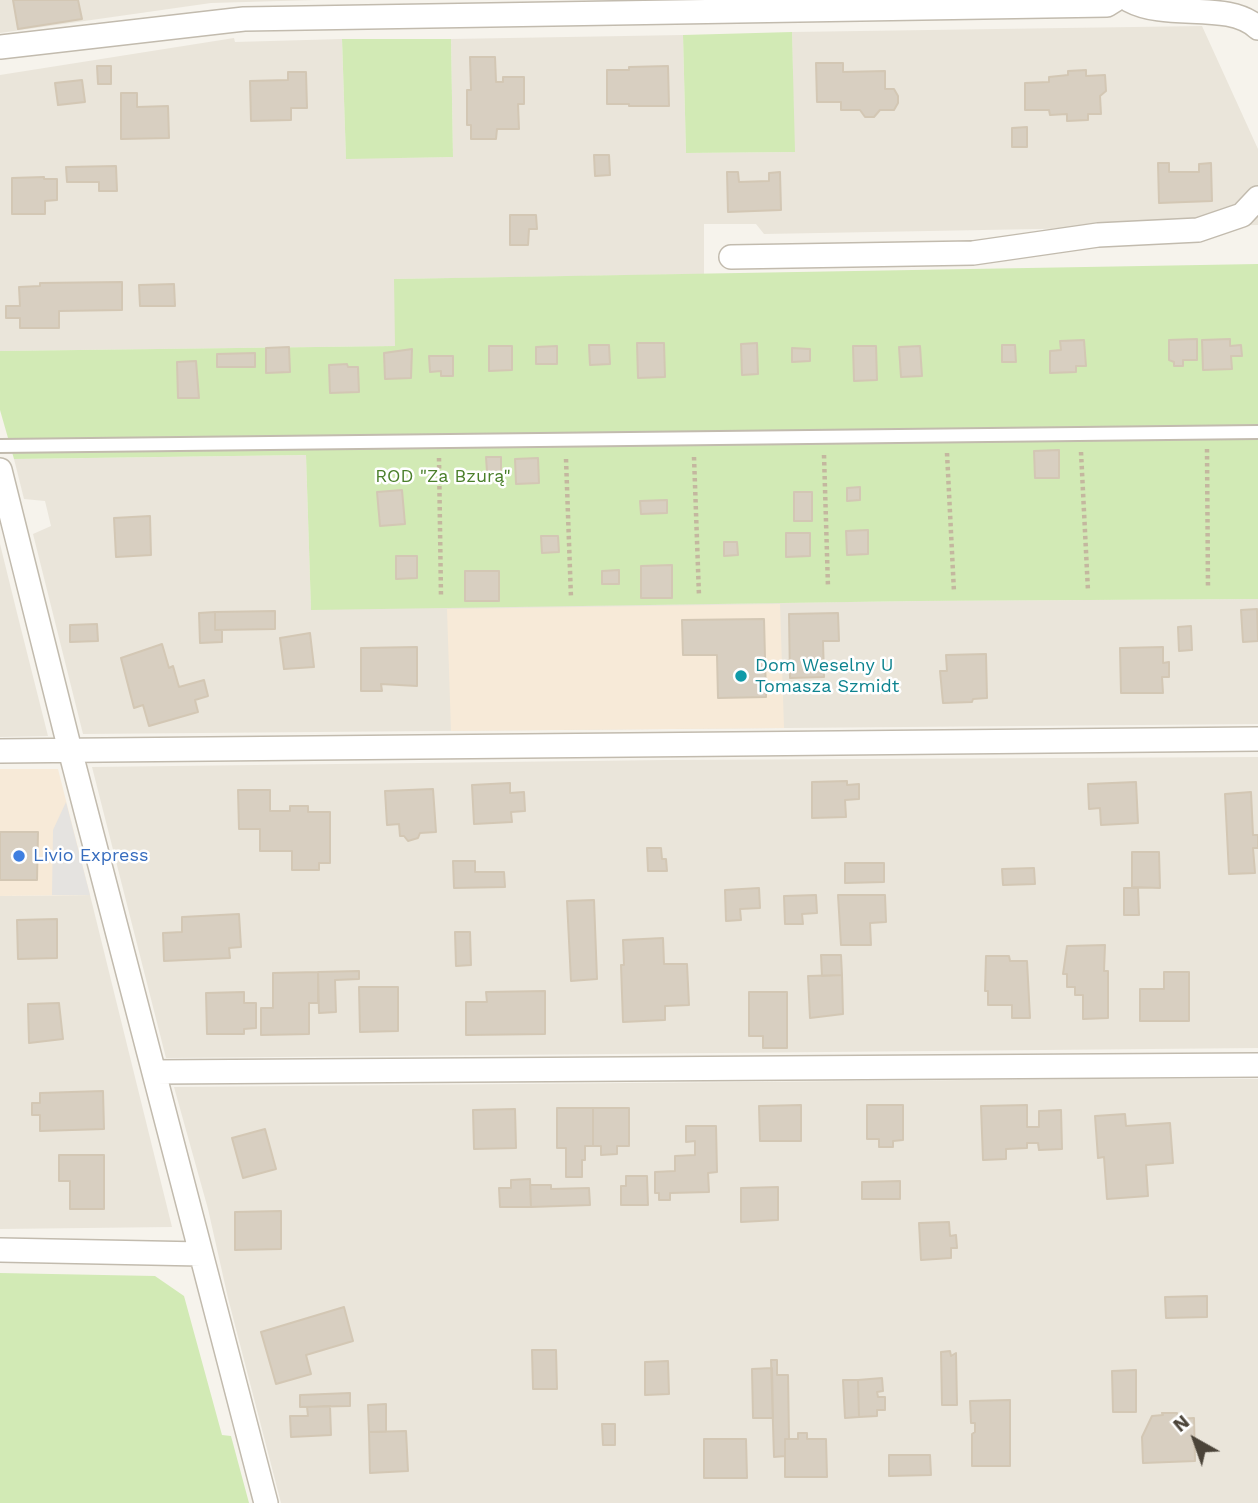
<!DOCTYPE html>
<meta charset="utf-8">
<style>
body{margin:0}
#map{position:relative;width:1258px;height:1503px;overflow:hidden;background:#f6f3ec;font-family:"Work Sans",sans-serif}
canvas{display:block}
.north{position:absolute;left:1160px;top:1405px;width:70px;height:70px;-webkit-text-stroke:5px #fff;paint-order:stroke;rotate:320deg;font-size:19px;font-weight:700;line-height:28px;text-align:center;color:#4b4439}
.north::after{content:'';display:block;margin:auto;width:24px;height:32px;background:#4b4439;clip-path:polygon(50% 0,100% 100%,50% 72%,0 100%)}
</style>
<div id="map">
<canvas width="1258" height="1503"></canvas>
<div class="north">N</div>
</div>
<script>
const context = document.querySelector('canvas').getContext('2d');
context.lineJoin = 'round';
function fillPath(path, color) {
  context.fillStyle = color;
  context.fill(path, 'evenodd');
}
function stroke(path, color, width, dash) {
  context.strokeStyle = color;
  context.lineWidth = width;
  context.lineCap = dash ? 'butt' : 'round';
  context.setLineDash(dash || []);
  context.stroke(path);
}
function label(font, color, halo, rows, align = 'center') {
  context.font = font + ' "Work Sans",sans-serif';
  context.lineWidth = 5;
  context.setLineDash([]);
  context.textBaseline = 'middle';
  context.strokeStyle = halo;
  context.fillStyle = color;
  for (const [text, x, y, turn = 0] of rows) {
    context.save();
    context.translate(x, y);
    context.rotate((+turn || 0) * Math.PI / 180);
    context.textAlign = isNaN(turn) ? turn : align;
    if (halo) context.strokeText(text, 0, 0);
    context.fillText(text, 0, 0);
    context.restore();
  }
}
fillPath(new Path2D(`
 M0 0H316L211 3 0 33Z
 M1202 26 1258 149V225L764 234 756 224H704V274L395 279 396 346 0 351V75L234 38 235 42 342 39 346 158 453 157 451 39 683 35 686 153 794 152 792 32Z
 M306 455 311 609 918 601 1258 599V724L83 734 33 534 51 526 45 501 24 499 14 459Z
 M0 544 17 613 48 736 0 737Z
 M1258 757V1048L720 1053 166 1058 92 767 665 760Z
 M90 895 172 1227 0 1229V896Z
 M1081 1079H1258V1503H281L228 1298 208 1209 174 1087Z`), '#eae5da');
fillPath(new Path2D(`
 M780 604 784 728 451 731 447 609Z
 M0 769H58L90 895 0 896Z`), '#f7ead8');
fillPath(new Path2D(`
 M792 32 795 152 686 153 683 35Z
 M342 39H451L453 157 346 159Z
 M1258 264V599L918 601 311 610 306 455 14 459 0 410V351L395 346 394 279Z
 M0 1273 155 1276 184 1296 222 1435 231 1436 249 1503H0Z`), '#d2eab5');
fillPath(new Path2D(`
 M66 802 90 895H52L53 830Z`), '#e5e3e0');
const building = new Path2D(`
 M13 0H78L82 19 18 29Z
 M470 57H495L496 82H503V77H524V104H518L519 129H497L496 139H471V125H467V90H471Z
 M816 63H843V72L885 71V89H894L898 96V103L894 110H880L874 117H865L860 110H841V102H817Z
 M97 66H111V84H98Z
 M668 66 669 106H629V104H607V70H629V67Z
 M1086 70V76L1105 75 1106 91 1100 96 1101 114H1088V120L1067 121V114L1050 115 1049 110H1025V83L1049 82V77L1068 75V71Z
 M288 72H306L307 108H291V120L251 121 250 81 288 80Z
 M82 80 85 102 58 105 55 83Z
 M121 93H137V107L168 106 169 138 121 139Z
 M1027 127V147H1012V128Z
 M594 155H609L610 175 595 176Z
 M1158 163H1169V172H1199V164L1211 163 1212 201 1159 203Z
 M116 166 117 191H99V182H67L66 167Z
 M727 172H738L739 182 769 181V173L780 172 781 210 728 212Z
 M44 177V179H57V200L45 201V214H12V178Z
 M510 215H536L537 229H529L528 245H510Z
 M122 282V310L59 311V328H20V318H6V306H20L19 287 40 286V283Z
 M174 284 175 306H140L139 285Z
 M1197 339V360H1183V366H1174V362L1169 360V340Z
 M1230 339V346L1241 345 1242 356H1231L1232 369 1203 370 1202 340Z
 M1084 340 1086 366H1076V372L1050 373V351L1061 350 1060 341Z
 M637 343H664L665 377 638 378Z
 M757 343 758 374 742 375 741 344Z
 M589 345H609L610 364 590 365Z
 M1002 345H1015L1016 362H1002Z
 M489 346H512V370L489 371Z
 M557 346V364H536V347Z
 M853 346H876L877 380 854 381Z
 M920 346 922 376 901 377 899 347Z
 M289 347 290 372 266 373V348Z
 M792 348 810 349V361L792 362Z
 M412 349 411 378 385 379 384 353Z
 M255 353V367H217V354Z
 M429 356H453V376H441V371L430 372Z
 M196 361 199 398H178L177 362Z
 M347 364 348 367H358L359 392 330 393 329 365Z
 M1059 450V478H1035L1034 451Z
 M486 457H501V472H487Z
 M538 458 539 483 516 484 515 459Z
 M860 487V500L847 501V488Z
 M402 490 405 524 380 526 377 492Z
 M794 492H812V521H794Z
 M667 500V513L641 514 640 501Z
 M150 516 151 555 116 557 114 518Z
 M868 530V554L847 555 846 531Z
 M786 533H810V556L786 557Z
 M541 536H558L559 552 542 553Z
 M724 542H737L738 555 724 556Z
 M396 556H417V578L396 579Z
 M672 565V598H641V566Z
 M619 570V584H602V571Z
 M465 571H499V601H465Z
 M1257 609 1258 641 1243 642 1241 610Z
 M275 611V629L215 630V612Z
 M215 612V630H222V642L200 643 199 613Z
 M838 613 839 641H823L824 677 790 678 789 614Z
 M764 619 766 697 718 698 717 655H683L682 620Z
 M97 624 98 641 70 642V625Z
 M1191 626 1192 650 1179 651 1178 627Z
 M310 633 314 667 284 669 280 638Z
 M162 644 169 668 173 666 179 687 204 680 208 696 195 700 198 712 149 726 143 705 134 708 121 658Z
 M417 647V686L381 684 382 691H361V648Z
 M1163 647V663L1169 662V677H1162L1163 693H1121L1120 648Z
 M986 654 987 698 973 699 972 702 943 703 940 671H947L946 655Z
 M847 781V785L859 784V799L845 800 846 817 812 818V782Z
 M1136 782 1138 823 1101 825 1100 808 1089 809 1088 784Z
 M510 783V793L524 792 525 811 511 812 512 822 474 824 472 785Z
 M433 789 436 832 420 833 418 838 408 841 404 836H400L399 824 387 825 385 791Z
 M238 790H270V811H290V806H308V812H330V863H319V870H292V851H260V829H239Z
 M1251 792 1253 835H1258V848H1253L1255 873 1229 874 1225 794Z
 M0 832H38L37 880H0Z
 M647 848H661L662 859H666L667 871H648Z
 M1132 852H1159L1160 888 1132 887Z
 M453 861H475V872H504L505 887 454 888Z
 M845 863H884V882L845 883Z
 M1034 868 1035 884 1003 885 1002 869Z
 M759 888 760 908 740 909 741 920 726 921 725 890Z
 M1124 888H1138L1139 915H1124Z
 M816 895 817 913 802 914 803 924H785L784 896Z
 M838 895H885L886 922 870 923 871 945H841Z
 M594 900 597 979 571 981 567 901Z
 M239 914 241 947 229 948 230 958 164 961 163 933 182 932V917Z
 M57 919V958L18 959 17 920Z
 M455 932H470L471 965 456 966Z
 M663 938 664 964H687L689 1005 665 1006V1020L623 1022 621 965H624L623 940Z
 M1105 945 1104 971H1108V1018L1083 1019V995H1075V987H1067V974H1063L1067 946Z
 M821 955H841L842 975 822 976Z
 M986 956H1009L1010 961H1027L1030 1018H1012V1005H988V991H985Z
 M359 971V979L335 980 336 1012 319 1013 318 972Z
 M318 972V1003H309V1034L261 1035V1008H273V973Z
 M1164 972H1189V1021H1140V989H1164Z
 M842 975 843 1014 810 1018 808 976Z
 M359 987H398V1031L360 1032Z
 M545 991V1034L466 1035V1002H487L486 992Z
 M244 992V1003H256V1028L244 1029V1034H207L206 993Z
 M749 992H787V1048H763V1036H749Z
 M59 1003 63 1039 29 1043 28 1004Z
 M103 1091 104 1129 40 1131V1115H32V1103H40V1093Z
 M801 1105V1141H760L759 1106Z
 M867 1105H903V1140L893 1141V1147H879V1139H867Z
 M1027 1105V1127H1039V1111L1061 1110 1062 1149 1039 1150 1038 1143H1027V1148L1006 1149V1159L983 1160 981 1106Z
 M557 1108H593V1146H585V1160H582V1177H566V1148H557Z
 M593 1108H629V1146H617V1154L601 1155V1146H593Z
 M515 1109 516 1148 474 1149 473 1110Z
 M1125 1114 1126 1126 1170 1123 1173 1163 1146 1165 1148 1196 1107 1199 1104 1157 1098 1158 1095 1116Z
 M686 1126H716L717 1172 708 1173 709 1192 670 1193V1200H659V1193H655V1172L675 1171V1156L695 1155V1141L686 1142Z
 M265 1129 276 1169 243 1178 232 1138Z
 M59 1155H104V1209H70V1181H59Z
 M626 1176H647L648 1205H621V1186H626Z
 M530 1179 531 1207H500L499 1188H511V1180Z
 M900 1181V1199H862V1182Z
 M530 1185H551V1189L589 1188 590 1205 531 1207Z
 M778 1187V1220L741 1222V1188Z
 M281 1211V1249L235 1250V1212Z
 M949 1222 950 1236 956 1235 957 1248H951V1258L921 1260 919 1223Z
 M1207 1296V1317L1166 1318 1165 1297Z
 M344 1307 353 1341 306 1355 311 1374 276 1384 261 1332Z
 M532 1350H556L557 1389H533Z
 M950 1351 951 1356 956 1353 957 1405H942L941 1352Z
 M771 1360H777V1375H788L789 1439H785V1456L774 1457Z
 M668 1361 669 1394 645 1395V1362Z
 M772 1368 773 1418H753L752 1369Z
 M1136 1370V1412H1113L1112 1371Z
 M882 1378 883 1391 877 1392 878 1397H885V1410H877V1416L859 1417 858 1380Z
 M843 1380H858L859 1417 845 1418Z
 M350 1393V1406L300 1407V1395Z
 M1010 1400V1466H972V1434L975 1432V1423H971L970 1401Z
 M386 1404V1432H369L368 1405Z
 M330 1406 331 1435 291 1437 290 1416H308L307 1407Z
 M1162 1413H1177V1419L1194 1418 1195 1461 1143 1463 1142 1437 1152 1416 1163 1415Z
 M602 1424H615V1445H603Z
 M406 1431 408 1471 370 1473 369 1432Z
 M798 1433H807V1439H826L827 1477H785V1439H798Z
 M704 1439H746L747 1478H704Z
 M889 1455H930L931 1475 889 1476Z`);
fillPath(building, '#d8cfc1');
stroke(building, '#d3c7b4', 2);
const lane = new Path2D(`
 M0 446 1258 432`);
const street = new Path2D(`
 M1129 0C1168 21 1228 0 1258 28
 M0 47 244 19 1107 5 1115 0
 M731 257 973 253 1098 235 1198 230 1242 215 1258 198
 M0 470 70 750 266 1503
 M0 751 1258 739
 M154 1072 1258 1065
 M0 1250 201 1254`);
stroke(lane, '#c2bbae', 16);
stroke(street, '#c2bbae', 26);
stroke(new Path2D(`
 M1207 449 1208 589
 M1081 452 1088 591
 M947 453 954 592
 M824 455 828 587
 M694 457 699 596
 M439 458 441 597
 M566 459 571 598`), '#c4b79f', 4.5, [3.5, 3.5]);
stroke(lane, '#fff', 12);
stroke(street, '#fff', 23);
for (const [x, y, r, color] of [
 [741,676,7,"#0f9aa8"],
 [19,856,7,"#3f7fe0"]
]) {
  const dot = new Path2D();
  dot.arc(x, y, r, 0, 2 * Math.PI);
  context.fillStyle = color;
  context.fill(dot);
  stroke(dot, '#fff', 2.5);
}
label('18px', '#4a7f2a', '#fff', [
 ["ROD \"Za Bzurą\"",443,477]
]);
label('18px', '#0d838f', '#fff', [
 ["Dom Weselny U",755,666],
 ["Tomasza Szmidt",755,687]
], 'left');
label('18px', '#366cbe', '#fff', [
 ["Livio Express",33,856]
], 'left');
</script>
